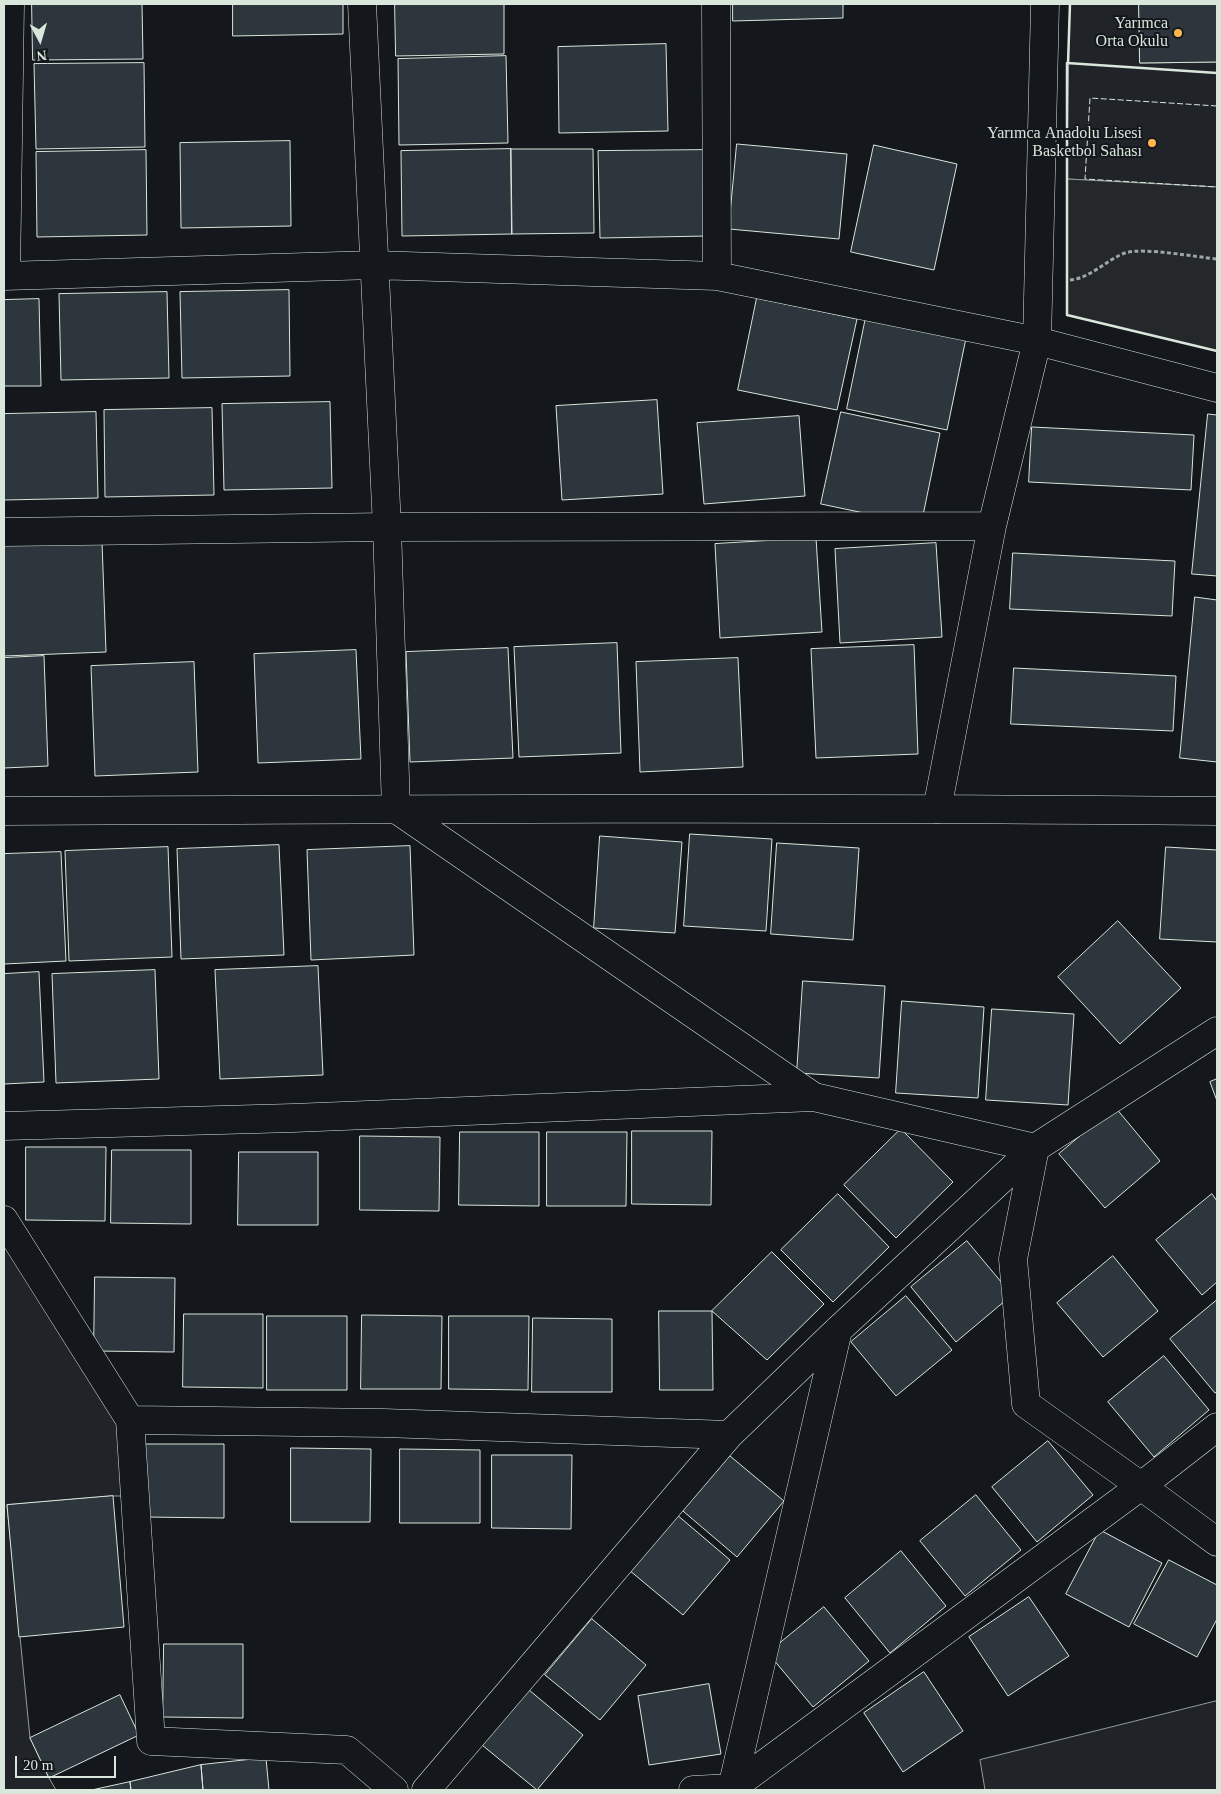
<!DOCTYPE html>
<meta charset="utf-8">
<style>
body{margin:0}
#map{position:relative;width:1221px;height:1794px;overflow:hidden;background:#14181c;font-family:"Times New Roman",serif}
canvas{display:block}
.frame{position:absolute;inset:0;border:5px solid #d8e6dc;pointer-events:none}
.north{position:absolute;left:15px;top:15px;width:50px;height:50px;-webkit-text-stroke:4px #14181c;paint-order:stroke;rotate:174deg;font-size:14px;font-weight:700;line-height:20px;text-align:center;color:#d8e6dc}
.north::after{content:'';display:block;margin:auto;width:18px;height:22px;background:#d8e6dc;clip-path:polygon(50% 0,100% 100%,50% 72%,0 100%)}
.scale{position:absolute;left:15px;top:1756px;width:101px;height:22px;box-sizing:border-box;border:2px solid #d8e6dc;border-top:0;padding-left:6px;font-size:15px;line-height:18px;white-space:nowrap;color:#d8e6dc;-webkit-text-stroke:4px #14181c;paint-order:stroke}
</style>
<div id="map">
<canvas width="1221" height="1794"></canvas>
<div class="frame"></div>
<div class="north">N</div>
<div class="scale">20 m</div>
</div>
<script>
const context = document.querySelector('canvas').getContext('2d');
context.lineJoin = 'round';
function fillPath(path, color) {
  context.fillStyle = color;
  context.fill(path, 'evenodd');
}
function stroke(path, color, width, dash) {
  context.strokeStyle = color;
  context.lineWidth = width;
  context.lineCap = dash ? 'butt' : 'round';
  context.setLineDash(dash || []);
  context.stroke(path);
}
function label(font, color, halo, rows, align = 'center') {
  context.font = font + ' "Times New Roman",serif';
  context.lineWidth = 4;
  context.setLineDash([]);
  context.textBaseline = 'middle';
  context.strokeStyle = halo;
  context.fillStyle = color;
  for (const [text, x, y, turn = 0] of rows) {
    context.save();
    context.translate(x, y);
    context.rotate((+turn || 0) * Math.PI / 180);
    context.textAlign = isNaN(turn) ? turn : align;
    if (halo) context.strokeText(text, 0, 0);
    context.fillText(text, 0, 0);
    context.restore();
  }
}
const green = new Path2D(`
 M1070 4H1139L1140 63 1217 62V187L1067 179Z
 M4 1220 130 1420 135 1496H113L7 1505 30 1738 49 1778 56 1790H4Z
 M1217 1701V1790H985L980 1760Z`);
fillPath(green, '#202428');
stroke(green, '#939e99', 1);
const parking = new Path2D(`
 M1067 179 1217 187V351L1067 315Z`);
fillPath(parking, '#24282b');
stroke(parking, '#939e99', 1);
const building = new Path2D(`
 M32 4H142L143 59 33 60Z
 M233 4H343V34L233 36Z
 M395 4H504V54L396 56Z
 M733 4H843V18L733 21Z
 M1139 4H1217V62L1140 63Z
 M666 44 668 131 559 133 558 47Z
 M506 56 508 143 399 145 398 59Z
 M144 63 145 147 36 149 34 64Z
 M290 141 291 226 181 228 180 143Z
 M737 144 847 154 839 239 729 229Z
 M874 145 957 164 934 270 851 252Z
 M511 149 512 234 402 236 401 151Z
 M511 149H593L594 233 512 234Z
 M146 150 147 235 37 237 36 152Z
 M707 150 708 236 600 238 598 151Z
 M289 290 290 376 182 378 180 292Z
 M167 292 169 378 61 380 59 294Z
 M757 298 857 319 837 410 738 390Z
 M39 299 41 386H4V300Z
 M866 317 966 338 947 430 847 409Z
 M657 400 663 494 562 500 556 406Z
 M330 402 332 488 224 490 222 404Z
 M212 408 214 495 105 497 104 410Z
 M96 412 98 498 4 500V414Z
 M841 412 940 433 921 525 821 504Z
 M1208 414 1217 415V576L1192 574Z
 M799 416 805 496 704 504 697 423Z
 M1032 427 1194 435 1191 490 1029 482Z
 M816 538 822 632 720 638 715 544Z
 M102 542 106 652 4 656V546Z
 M936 543 942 637 840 643 835 549Z
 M1013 553 1175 561 1172 616 1010 609Z
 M1195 597 1217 600V762L1180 758Z
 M617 643 621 753 519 757 514 647Z
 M914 645 918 754 816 758 811 649Z
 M508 648 513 758 410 762 406 652Z
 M356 650 361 759 258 763 254 654Z
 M44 656 48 766 4 768V658Z
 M738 658 743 767 640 772 636 662Z
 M194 662 198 772 95 776 91 666Z
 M1014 668 1176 676 1173 731 1011 724Z
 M690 834 772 839 766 931 684 926Z
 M600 836 682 842 675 933 594 928Z
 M777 843 859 848 853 940 771 934Z
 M279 845 284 955 181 959 177 849Z
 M410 846 414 955 311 960 307 850Z
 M168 847 172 957 69 961 65 851Z
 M1166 847 1217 850V942L1160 939Z
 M61 852 66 961 4 964V854Z
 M1118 921 1181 988 1120 1044 1058 977Z
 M318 966 323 1075 220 1079 215 970Z
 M155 970 159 1079 56 1083 52 974Z
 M39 972 44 1082 4 1084V974Z
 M803 981 885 986 879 1078 797 1073Z
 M902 1001 984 1007 978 1098 896 1093Z
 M992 1009 1074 1014 1068 1105 986 1100Z
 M1217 1079V1101L1210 1082Z
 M1115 1107 1160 1161 1105 1208 1059 1154Z
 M901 1129 953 1182 896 1238 844 1185Z
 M632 1131H712L711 1205 632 1204Z
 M460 1132H539V1206L459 1205Z
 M547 1132H627L626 1206H547Z
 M360 1136 440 1137 439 1211 360 1210Z
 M26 1147H106L105 1221 26 1220Z
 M112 1150H191V1224L111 1223Z
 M239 1152H318V1225H238Z
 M838 1194 889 1247 833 1302 781 1250Z
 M1212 1194 1217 1201V1282L1202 1295 1156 1240Z
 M967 1241 1012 1295 956 1342 911 1287Z
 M772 1252 824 1304 767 1360 712 1311Z
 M1113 1256 1158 1311 1103 1357 1057 1303Z
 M95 1277 175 1278 174 1352 94 1351Z
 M906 1296 952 1350 896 1396 851 1342Z
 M1217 1300V1392L1215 1393 1170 1339Z
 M659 1311H712L713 1390H660Z
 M184 1314H263V1388L183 1387Z
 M362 1315 442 1316 441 1389H361Z
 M267 1316H347V1390H267Z
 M449 1316H529L528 1390 449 1389Z
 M533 1318 612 1319V1392H532Z
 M1164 1356 1209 1410 1154 1457 1108 1402Z
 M1048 1441 1093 1495 1037 1542 992 1487Z
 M144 1444H224V1518L144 1517Z
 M291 1448 371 1449 370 1522H291Z
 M400 1449 480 1450V1523H400Z
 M492 1455H572L571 1529 492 1528Z
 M730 1456 784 1501 737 1557 683 1511Z
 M976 1495 1021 1550 965 1596 920 1541Z
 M113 1496 124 1627 19 1637 7 1505Z
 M676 1514 730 1560 683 1615 629 1570Z
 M1100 1530 1162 1563 1129 1627 1066 1594Z
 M901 1551 946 1606 890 1653 845 1598Z
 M1169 1560 1217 1585V1619L1197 1657 1134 1624Z
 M1029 1597 1069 1656 1008 1696 969 1637Z
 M824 1607 869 1661 813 1707 768 1653Z
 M592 1619 646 1665 600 1720 545 1675Z
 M164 1644H243V1718L163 1717Z
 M924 1672 963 1731 903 1772 864 1713Z
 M709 1684 721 1754 649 1765 638 1696Z
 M529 1690 583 1735 537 1790 482 1745Z
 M120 1695 139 1735 49 1778 30 1738Z
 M266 1758 269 1790H203L201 1765Z
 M201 1765 203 1790H131L130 1782Z
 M130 1782 131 1790H92Z`);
fillPath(building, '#2c363c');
stroke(building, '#d8e6dc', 1);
const minor = new Path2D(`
 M362 4 387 527 396 809 814 1097
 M716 4 717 276
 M4 276 374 265 717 276 1037 341 1217 388
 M6 276 10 4
 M4 532 387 527 992 526
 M937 809 992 526 1037 341 1045 4
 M4 1126 293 1118 814 1097 1035 1148 1013 1259 1026 1404 1141 1486 1217 1542
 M4 1220 130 1420 151 1741 347 1750 394 1790
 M130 1420 384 1423 729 1435
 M732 1788 838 1330
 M426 1790 729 1435 838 1330 1035 1148 1217 1031
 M693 1790 732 1788 1141 1486 1217 1427`);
const major = new Path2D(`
 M4 811C408 809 813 807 1217 811`);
stroke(minor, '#d8e6dc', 29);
stroke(major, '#d8e6dc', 29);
stroke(new Path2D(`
 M1070 280C1091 278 1106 260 1125 253 1142 247 1197 257 1217 259`), '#9da8a2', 3, [4, 2.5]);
stroke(minor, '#14181c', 28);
stroke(major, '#14181c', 28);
stroke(new Path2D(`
 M1217 106 1090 98 1085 179 1217 187`), '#d8e6dc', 1, [6, 2.5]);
stroke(new Path2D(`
 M1068 63 1070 4
 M1217 73 1067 63V315L1217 351`), '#d8e6dc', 2.5);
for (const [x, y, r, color] of [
 [1178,33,5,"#ffb74d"],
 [1152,143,5,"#ffb74d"]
]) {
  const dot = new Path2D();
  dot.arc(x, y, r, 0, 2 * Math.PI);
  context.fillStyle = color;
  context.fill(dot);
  stroke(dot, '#14181c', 2);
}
label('16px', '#d8e6dc', '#14181c', [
 ["Yarımca",1168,24],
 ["Orta Okulu",1168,42],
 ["Yarımca Anadolu Lisesi",1142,134],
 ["Basketbol Sahası",1142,152]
], 'right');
</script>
